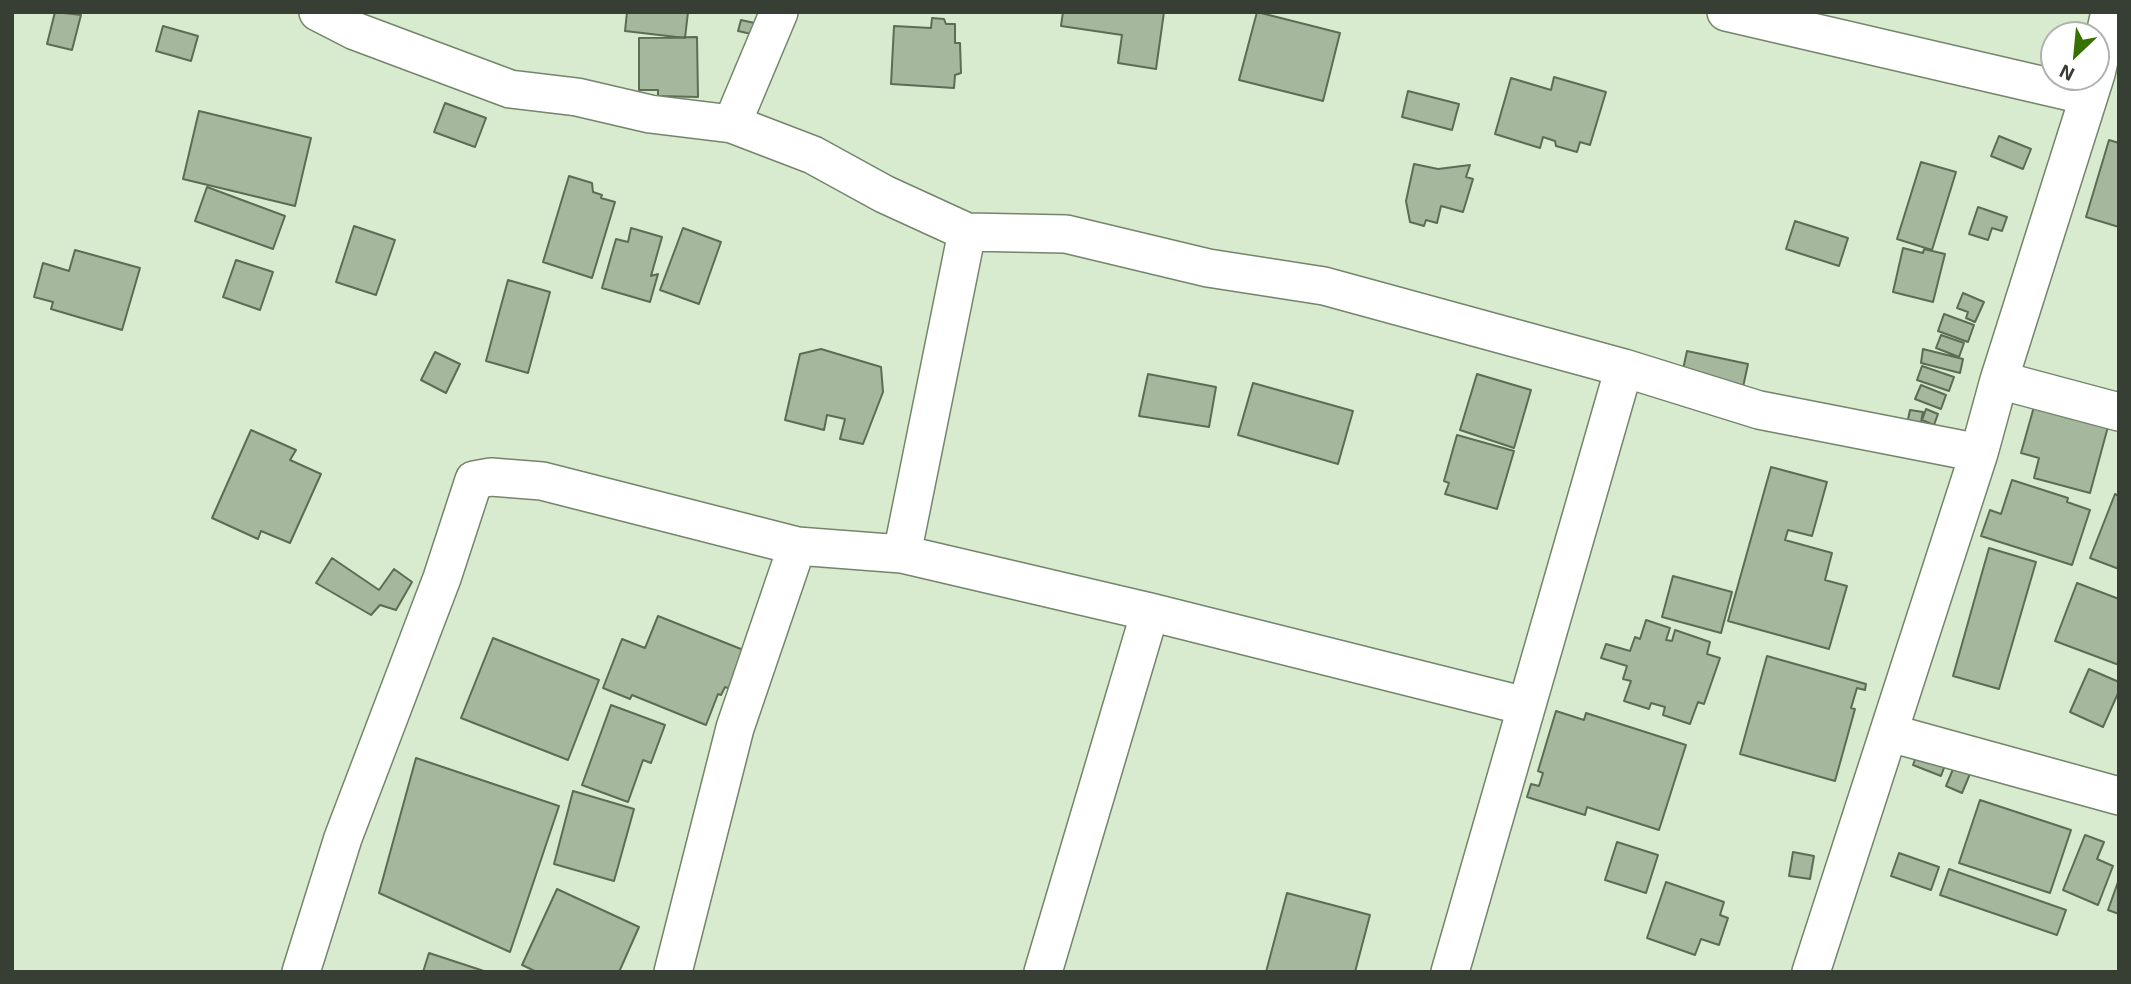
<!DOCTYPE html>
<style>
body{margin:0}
#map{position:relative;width:2131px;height:984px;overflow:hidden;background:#d8ebce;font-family:"Exo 2",sans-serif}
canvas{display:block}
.frame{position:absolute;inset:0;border:14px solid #373f34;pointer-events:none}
.north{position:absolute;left:2040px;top:21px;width:70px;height:70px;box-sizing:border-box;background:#fff;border:2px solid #afb2ae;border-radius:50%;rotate:206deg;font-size:19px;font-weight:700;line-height:28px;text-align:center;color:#373f34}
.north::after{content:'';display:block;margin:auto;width:24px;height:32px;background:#377100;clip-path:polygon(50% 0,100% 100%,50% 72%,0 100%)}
</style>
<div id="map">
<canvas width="2131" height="984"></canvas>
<div class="frame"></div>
<div class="north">N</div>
</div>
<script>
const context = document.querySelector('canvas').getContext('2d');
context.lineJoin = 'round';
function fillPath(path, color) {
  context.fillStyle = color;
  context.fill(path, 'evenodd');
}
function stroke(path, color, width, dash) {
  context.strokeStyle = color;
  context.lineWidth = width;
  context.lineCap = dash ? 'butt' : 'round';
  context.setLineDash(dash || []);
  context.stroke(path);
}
const building = new Path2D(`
 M55 12 81 15 72 50 47 44Z
 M627 12H688L685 38 625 31Z
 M1063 12H1164L1156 69 1118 63 1122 35 1061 26Z
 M1257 12 1340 33 1323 101 1239 80Z
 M932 18 944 19 946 24H955V43H960L961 73 955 75 954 88 891 84 894 26 931 28Z
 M741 20 759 24 756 35 738 31Z
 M163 26 198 36 191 61 156 51Z
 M697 37 698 97 658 96V90H639V38Z
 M1554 77 1606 92 1590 145 1580 142 1577 152 1556 146 1555 141 1543 137 1540 148 1495 134 1511 78 1551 90Z
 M1408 91 1459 104 1452 130 1402 117Z
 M445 103 486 118 475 147 434 132Z
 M199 111 311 138 295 206 183 179Z
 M1999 136 2031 149 2023 169 1991 156Z
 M2109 140 2119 143V227L2086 217Z
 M1921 162 1956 172 1932 250 1897 239Z
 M1414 164 1438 169 1470 165 1466 177 1473 179 1463 212 1441 206 1437 223 1426 220 1424 226 1410 222 1406 201Z
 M569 176 592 183 593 192 602 195 601 198 615 202 592 278 543 262Z
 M207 187 285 216 273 249 195 221Z
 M1978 207 2007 217 2002 231 1992 228 1988 240 1969 234Z
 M1795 221 1848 238 1839 266 1786 249Z
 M354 226 395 240 376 295 336 282Z
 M631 228 662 237 651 276 658 274 650 302 602 288 616 239 628 242Z
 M683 228 721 242 699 304 660 290Z
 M1903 248 1923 253 1924 249 1945 254 1933 302 1893 292Z
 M75 250 140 268 122 330 51 309 53 302 34 297 43 263 69 271Z
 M236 260 273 272 260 310 223 297Z
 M508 280 550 292 528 373 486 361Z
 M1963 293 1984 302 1975 322 1966 318 1968 312 1957 308Z
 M1944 314 1974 325 1968 342 1938 331Z
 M1941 335 1964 343 1959 357 1936 348Z
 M821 349 881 367 883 392 863 444 840 439 845 419 827 415 824 430 785 420 800 354Z
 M1923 349 1963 359 1960 373 1921 363Z
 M1687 351 1748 364 1743 387 1682 374Z
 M435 352 460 364 446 393 421 380Z
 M1922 366 1954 377 1949 391 1917 380Z
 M1148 374 1216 387 1209 427 1139 416Z
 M1477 374 1531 390 1514 448 1460 430Z
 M1253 383 1353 411 1338 464 1238 435Z
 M1921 385 1946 395 1941 409 1915 399Z
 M2035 403 2109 423 2090 493 2034 478 2039 458 2021 453Z
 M1926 409 1938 414 1934 425 1922 420Z
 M1910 410 1923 412 1920 427 1907 424Z
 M251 430 296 450 290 460 321 474 290 543 261 531 258 539 212 518Z
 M1457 435 1514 451 1497 509 1445 494 1449 483 1444 481Z
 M1771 467 1827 482 1812 536 1788 530 1785 540 1832 553 1825 580 1847 586 1829 649 1728 621Z
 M2012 480 2068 498 2067 502 2090 510 2072 565 1981 536 1990 510 2001 514Z
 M2115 494 2119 496V569L2090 558Z
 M1989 548 2036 562 1999 689 1953 676Z
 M332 558 379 590 394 569 412 582 396 610 380 605 371 615 316 583Z
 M1673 576 1732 592 1721 633 1662 617Z
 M2077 583 2119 599V665L2055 641Z
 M658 616 751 653 735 691 725 687 721 695 718 694 706 725 632 695 630 699 603 688 622 639 645 648Z
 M1646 620 1670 628 1666 640 1672 641 1675 630 1710 642 1707 654 1720 658 1704 704 1698 702 1690 724 1663 715 1665 707 1651 703 1649 709 1624 701 1631 681 1623 679 1627 666 1601 658 1606 644 1630 651 1635 637 1640 639Z
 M493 638 599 680 568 760 461 718Z
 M1767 656 1866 684 1865 690 1857 688 1851 708 1855 709 1835 781 1740 754Z
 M2089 669 2119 682V691L2103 727 2070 712Z
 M611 705 665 725 651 763 643 760 628 802 582 785Z
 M1556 711 1584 720 1586 713 1686 745 1659 830 1587 807 1585 815 1527 797 1531 784 1539 786 1543 773 1538 771Z
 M1919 749 1947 760 1941 776 1913 765Z
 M416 758 559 806 510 952 379 893Z
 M1956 762 1972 769 1962 793 1946 786Z
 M573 791 634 809 614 881 554 864Z
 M1980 800 2071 830 2050 893 1959 863Z
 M2085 835 2104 842 2097 859 2113 866 2098 905 2063 890Z
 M1617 842 1658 855 1646 893 1605 880Z
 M1793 852 1814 856 1810 879 1789 876Z
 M1899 853 1939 867 1931 890 1891 876Z
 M1949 869 2066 910 2057 935 1940 895Z
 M2119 879V914L2108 910Z
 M1666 882 1724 902 1720 915 1728 918 1719 945 1701 939 1695 955 1647 938Z
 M557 889 639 927 619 972H537L522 965Z
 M1287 893 1370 915 1355 972H1266Z
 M429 953 487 972H423Z`);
fillPath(building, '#a5b79c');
stroke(building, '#5c6d54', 2);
const minor = new Path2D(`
 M318 12 355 31 510 89 577 97 650 114 732 124 813 155 884 194 967 232 902 554
 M1726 12 2088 96
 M2096 74 2110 12
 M732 124 779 12
 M967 232 1066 234 1208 268 1324 286 1624 368 1759 410 1979 453
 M1999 380 2119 412
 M1890 733 2119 796
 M301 972 343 838 442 578 474 480 491 477 542 481 797 546 902 554 1150 612 1525 706
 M673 972 735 728 797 546
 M1043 972 1150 612
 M1450 972 1624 368
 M1811 972 1979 453 1999 380 2095 77`);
stroke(minor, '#73856b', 40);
stroke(minor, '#fff', 37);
</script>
